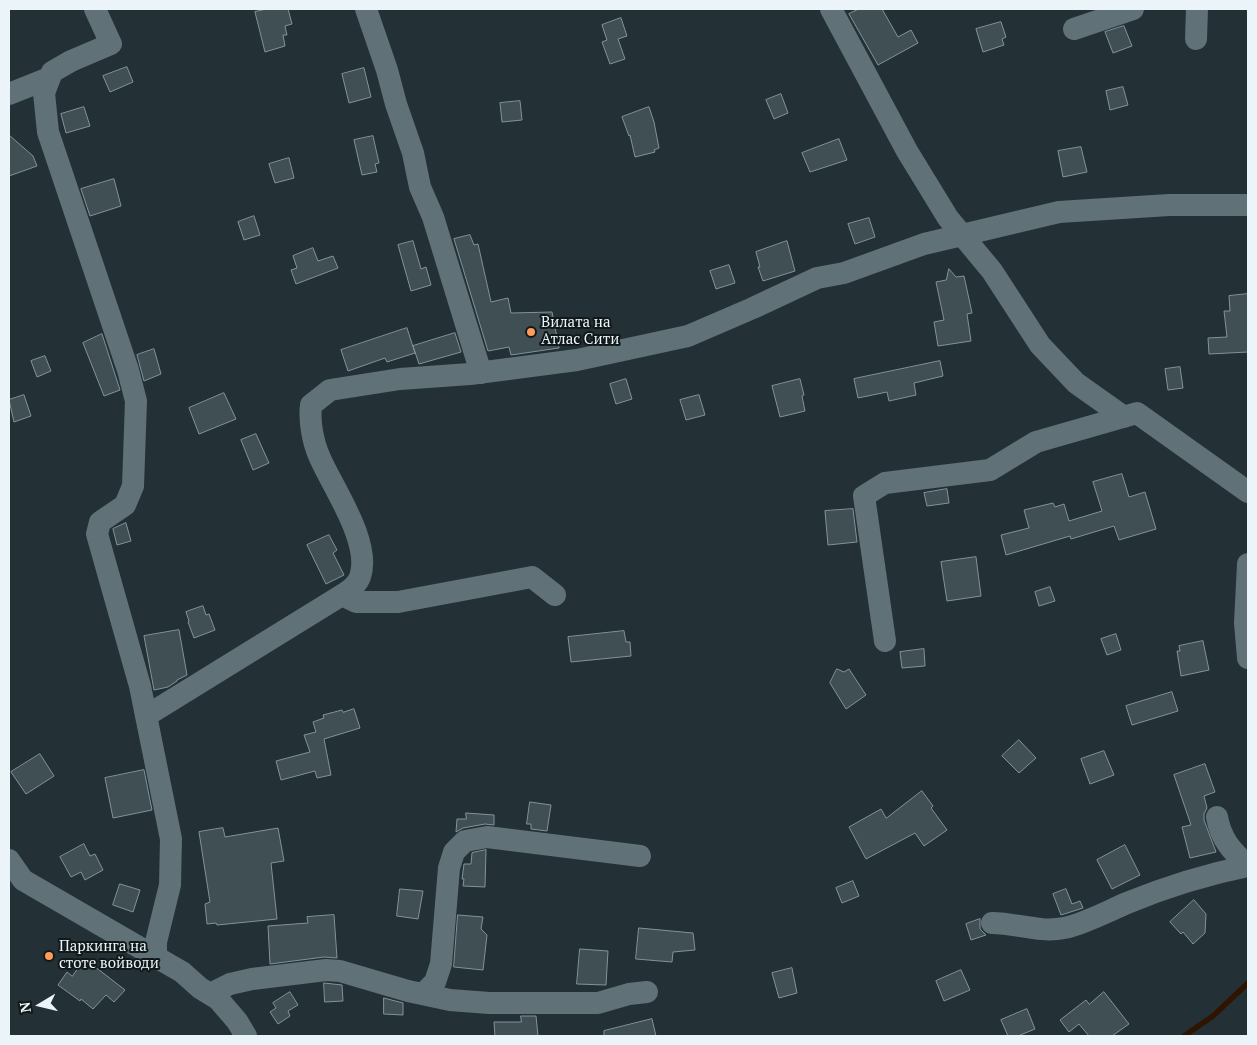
<!DOCTYPE html>
<meta charset="utf-8">
<style>
body{margin:0}
#map{position:relative;width:1257px;height:1045px;overflow:hidden;background:#233137;font-family:"PT Serif",serif}
canvas{display:block}
.frame{position:absolute;inset:0;border:10px solid #ebf4f8;pointer-events:none}
.north{position:absolute;left:15px;top:980px;width:50px;height:50px;-webkit-text-stroke:4px #11181a;paint-order:stroke;rotate:261deg;font-size:14px;font-weight:700;line-height:20px;text-align:center;color:#ebf4f8}
.north::after{content:'';display:block;margin:auto;width:18px;height:22px;background:#ebf4f8;clip-path:polygon(50% 0,100% 100%,50% 72%,0 100%)}
</style>
<div id="map">
<canvas width="1257" height="1045"></canvas>
<div class="frame"></div>
<div class="north">N</div>
</div>
<script>
const context = document.querySelector('canvas').getContext('2d');
context.lineJoin = 'round';
function stroke(path, color, width, dash) {
  context.strokeStyle = color;
  context.lineWidth = width;
  context.lineCap = dash ? 'butt' : 'round';
  context.setLineDash(dash || []);
  context.stroke(path);
}
function fillPath(path, color) {
  context.fillStyle = color;
  context.fill(path, 'evenodd');
}
function label(font, color, halo, rows, align = 'center') {
  context.font = font + ' "PT Serif",serif';
  context.lineWidth = 4;
  context.setLineDash([]);
  context.textBaseline = 'middle';
  context.strokeStyle = halo;
  context.fillStyle = color;
  for (const [text, x, y, turn = 0] of rows) {
    context.save();
    context.translate(x, y);
    context.rotate((+turn || 0) * Math.PI / 180);
    context.textAlign = isNaN(turn) ? turn : align;
    if (halo) context.strokeText(text, 0, 0);
    context.fillText(text, 0, 0);
    context.restore();
  }
}
stroke(new Path2D(`
 M1184 1036 1213 1016 1248 983`), '#301402', 5.5);
const building = new Path2D(`
 M267 9H288L292 24 285 26 287 35H283L285 46 265 52 255 12Z
 M859 9H882L898 37 911 30 918 43 878 65 849 14Z
 M621 18 627 36 618 39 625 59 610 64 602 42 607 40 602 25Z
 M1001 22 1006 37 1002 39 1004 45 983 52 976 29Z
 M1124 26 1132 46 1113 53 1105 32Z
 M127 67 133 82 110 92 103 76Z
 M364 68 371 97 349 103 342 74Z
 M1123 87 1128 105 1110 110 1106 91Z
 M781 94 788 113 774 119 766 100Z
 M520 101 522 120 502 122 500 103Z
 M84 107 90 126 66 133 61 114Z
 M649 107 654 122 659 148 654 150 655 152 635 157 630 135 629 136 622 117Z
 M9 135 33 156 37 166 9 176Z
 M373 136 379 163 375 164 377 172 362 175 354 140Z
 M839 139 847 160 810 172 802 153Z
 M1081 147 1087 172 1063 177 1058 151Z
 M289 158 294 178 275 183 269 164Z
 M114 179 121 206 90 216 81 189Z
 M254 216 260 235 244 240 238 222Z
 M869 218 875 237 855 244 848 224Z
 M470 235 474 245 478 244 491 302 508 298 511 313 552 312 559 348 511 355 509 347 488 351 454 239Z
 M413 241 421 269 426 267 431 285 411 291 398 245Z
 M787 241 795 271 763 281 758 267H760L756 252Z
 M313 248 318 261 333 256 338 268 296 284 291 270 297 268 293 256Z
 M729 265 735 283 716 289 710 271Z
 M949 269 956 277 964 276 972 313 967 314 971 341 938 346 934 322 944 320 936 282 946 280Z
 M1248 294V352L1209 354 1208 338 1227 337 1224 311H1230L1229 296Z
 M407 328 415 353 387 362 385 358 348 371 341 350Z
 M455 333 461 352 419 364 413 346Z
 M102 334 120 390 104 396 83 343Z
 M154 349 161 374 144 381 137 355Z
 M45 356 51 371 37 377 31 361Z
 M940 361 943 376 914 383 916 395 889 401 887 392 858 398 854 379Z
 M1180 367 1183 388 1168 390 1165 369Z
 M626 379 632 399 616 404 610 384Z
 M800 379 804 395 802 396 805 411 780 417 772 386Z
 M224 393 236 419 199 434 189 408Z
 M24 395 31 416 14 422 9 400Z
 M699 395 705 415 686 420 680 400Z
 M256 434 269 463 253 470 241 440Z
 M1122 474 1129 497 1145 492 1156 529 1119 540 1114 526 1071 539 1070 536 1006 555 1001 535 1029 528 1024 510 1053 503 1055 507 1064 504 1069 521 1102 511 1093 482Z
 M947 489 949 503 927 506 924 493Z
 M853 509 857 542 828 545 825 511Z
 M126 523 131 541 117 545 113 529Z
 M329 535 337 550 333 553 344 575 326 584 307 545Z
 M976 557 981 596 947 601 941 562Z
 M1050 587 1055 601 1039 606 1035 592Z
 M203 606 206 615 209 614 215 630 194 638 188 622 189 621 186 612Z
 M179 630 187 675 177 680V681L168 687 154 690 144 636Z
 M624 631 626 642H630L631 656 571 662 568 637Z
 M1116 634 1121 650 1107 655 1101 639Z
 M1203 641 1209 670 1181 676 1177 651H1180L1179 646Z
 M924 649 925 666 902 668 900 652Z
 M837 669 844 672 849 669 866 695 846 709 830 683Z
 M1172 692 1178 711 1132 725 1126 706Z
 M354 709 360 728 324 739 331 775 317 778 315 771 281 780 276 761 310 752 304 735 316 732 313 722 324 718 323 715 342 710 343 712Z
 M1019 740 1036 758 1019 773 1002 756Z
 M1104 751 1114 775 1090 784 1081 759Z
 M40 754 54 776 26 794 11 772Z
 M1205 764 1215 792 1204 796 1207 808 1204 814V820L1216 852 1190 858 1182 827 1191 825 1174 775Z
 M144 770 152 810 113 818 105 778Z
 M922 791 933 806 931 808 947 830 924 846 915 833 866 859 849 827 881 809 886 818Z
 M530 802 551 805 547 831 531 829V824H527Z
 M466 813 494 815V825L485 824 463 828 456 832 457 819H466Z
 M223 828 225 837 278 828 284 861 271 863 277 919 217 925 216 923 207 924 205 904 210 902 199 832Z
 M84 844 90 856 95 854 103 870 85 880 81 872 71 877 60 857Z
 M1125 845 1140 875 1112 889 1097 860Z
 M486 850 485 887 463 886 464 879H462L464 864H471L472 853Z
 M853 881 859 896 842 903 836 888Z
 M120 884 140 890 133 912 113 905Z
 M400 889 423 891 418 919 397 916Z
 M1066 889 1072 904 1080 901 1083 908 1061 915 1053 894Z
 M1194 900 1206 914 1205 933 1193 944 1183 932 1181 934 1170 922Z
 M334 915 337 958 324 957 270 964 268 926 308 923 307 917Z
 M458 915 483 917 481 929 487 935 483 970 454 967Z
 M980 919V929L986 935 971 940 966 924Z
 M639 928 693 933 695 950 673 952 672 962 636 959Z
 M580 949 608 951 606 985 577 984Z
 M85 959 125 990 114 1002 106 995 93 1009 81 999 80 1001 58 985 67 972 72 976Z
 M792 968 797 993 779 998 772 973Z
 M961 970 970 990 944 1001 936 981Z
 M324 983 342 985 343 1001 325 1002Z
 M290 992 298 1005 288 1011 290 1016 278 1024 270 1012 276 1008 273 1003Z
 M1104 992 1129 1024 1112 1036H1089L1079 1024 1069 1032 1060 1020 1086 1000 1089 1004Z
 M384 998 403 1003V1015L384 1014Z
 M1027 1009 1035 1029 1018 1036H1008L1001 1020Z
 M521 1016H536L538 1036H495L494 1022H521Z
 M652 1019 656 1036H604V1031Z`);
fillPath(building, '#3f4f54');
stroke(building, '#829399', 1);
stroke(new Path2D(`
 M95 9 111 44 71 61 52 72 44 93 48 132 128 370 136 401 133 486 125 505 100 522 97 534 140 686 171 839 170 885 156 942V957L182 972 200 988 218 999 237 1021 246 1036
 M366 9 387 70 396 104 413 153 420 187 433 217 481 373
 M831 9 907 151 948 218 992 271 1040 345 1076 383 1124 417
 M1074 29 1133 9
 M1196 39 1197 9
 M9 94 49 78
 M1248 564 1245 623 1248 658
 M342 595C349 591 357 585 360 577 372 543 333 488 320 458 313 443 309 421 311 405L330 390 400 379 470 374 577 360 688 336 753 308 817 278 844 273 924 244 1059 212 1169 205H1248
 M885 641 864 496 885 483 990 470 1036 442 1137 413 1248 492
 M146 716 342 595 356 602H398L532 577 555 595
 M1217 817C1221 840 1232 851 1248 866
 M9 860 23 880 156 957
 M992 923C1016 923 1040 933 1064 928 1084 924 1108 911 1127 903 1166 887 1208 874 1248 866
 M210 994 230 984 252 979 326 970 340 971 408 991 450 1000 489 1003H598L629 994 647 992
 M423 994 435 982 441 964 449 868 454 852 465 841 487 837 640 856`), '#617178', 22);
for (const [x, y, r, color] of [
 [531,332,5,"#ff9b59"],
 [49,956,5,"#ff9b59"]
]) {
  const dot = new Path2D();
  dot.arc(x, y, r, 0, 2 * Math.PI);
  context.fillStyle = color;
  context.fill(dot);
  stroke(dot, '#11181a', 2);
}
label('15px', '#ebf4f8', '#11181a', [
 ["Вилата на",541,323],
 ["Атлас Сити",541,340],
 ["Паркинга на",59,947],
 ["стоте войводи",59,964]
], 'left');
</script>
